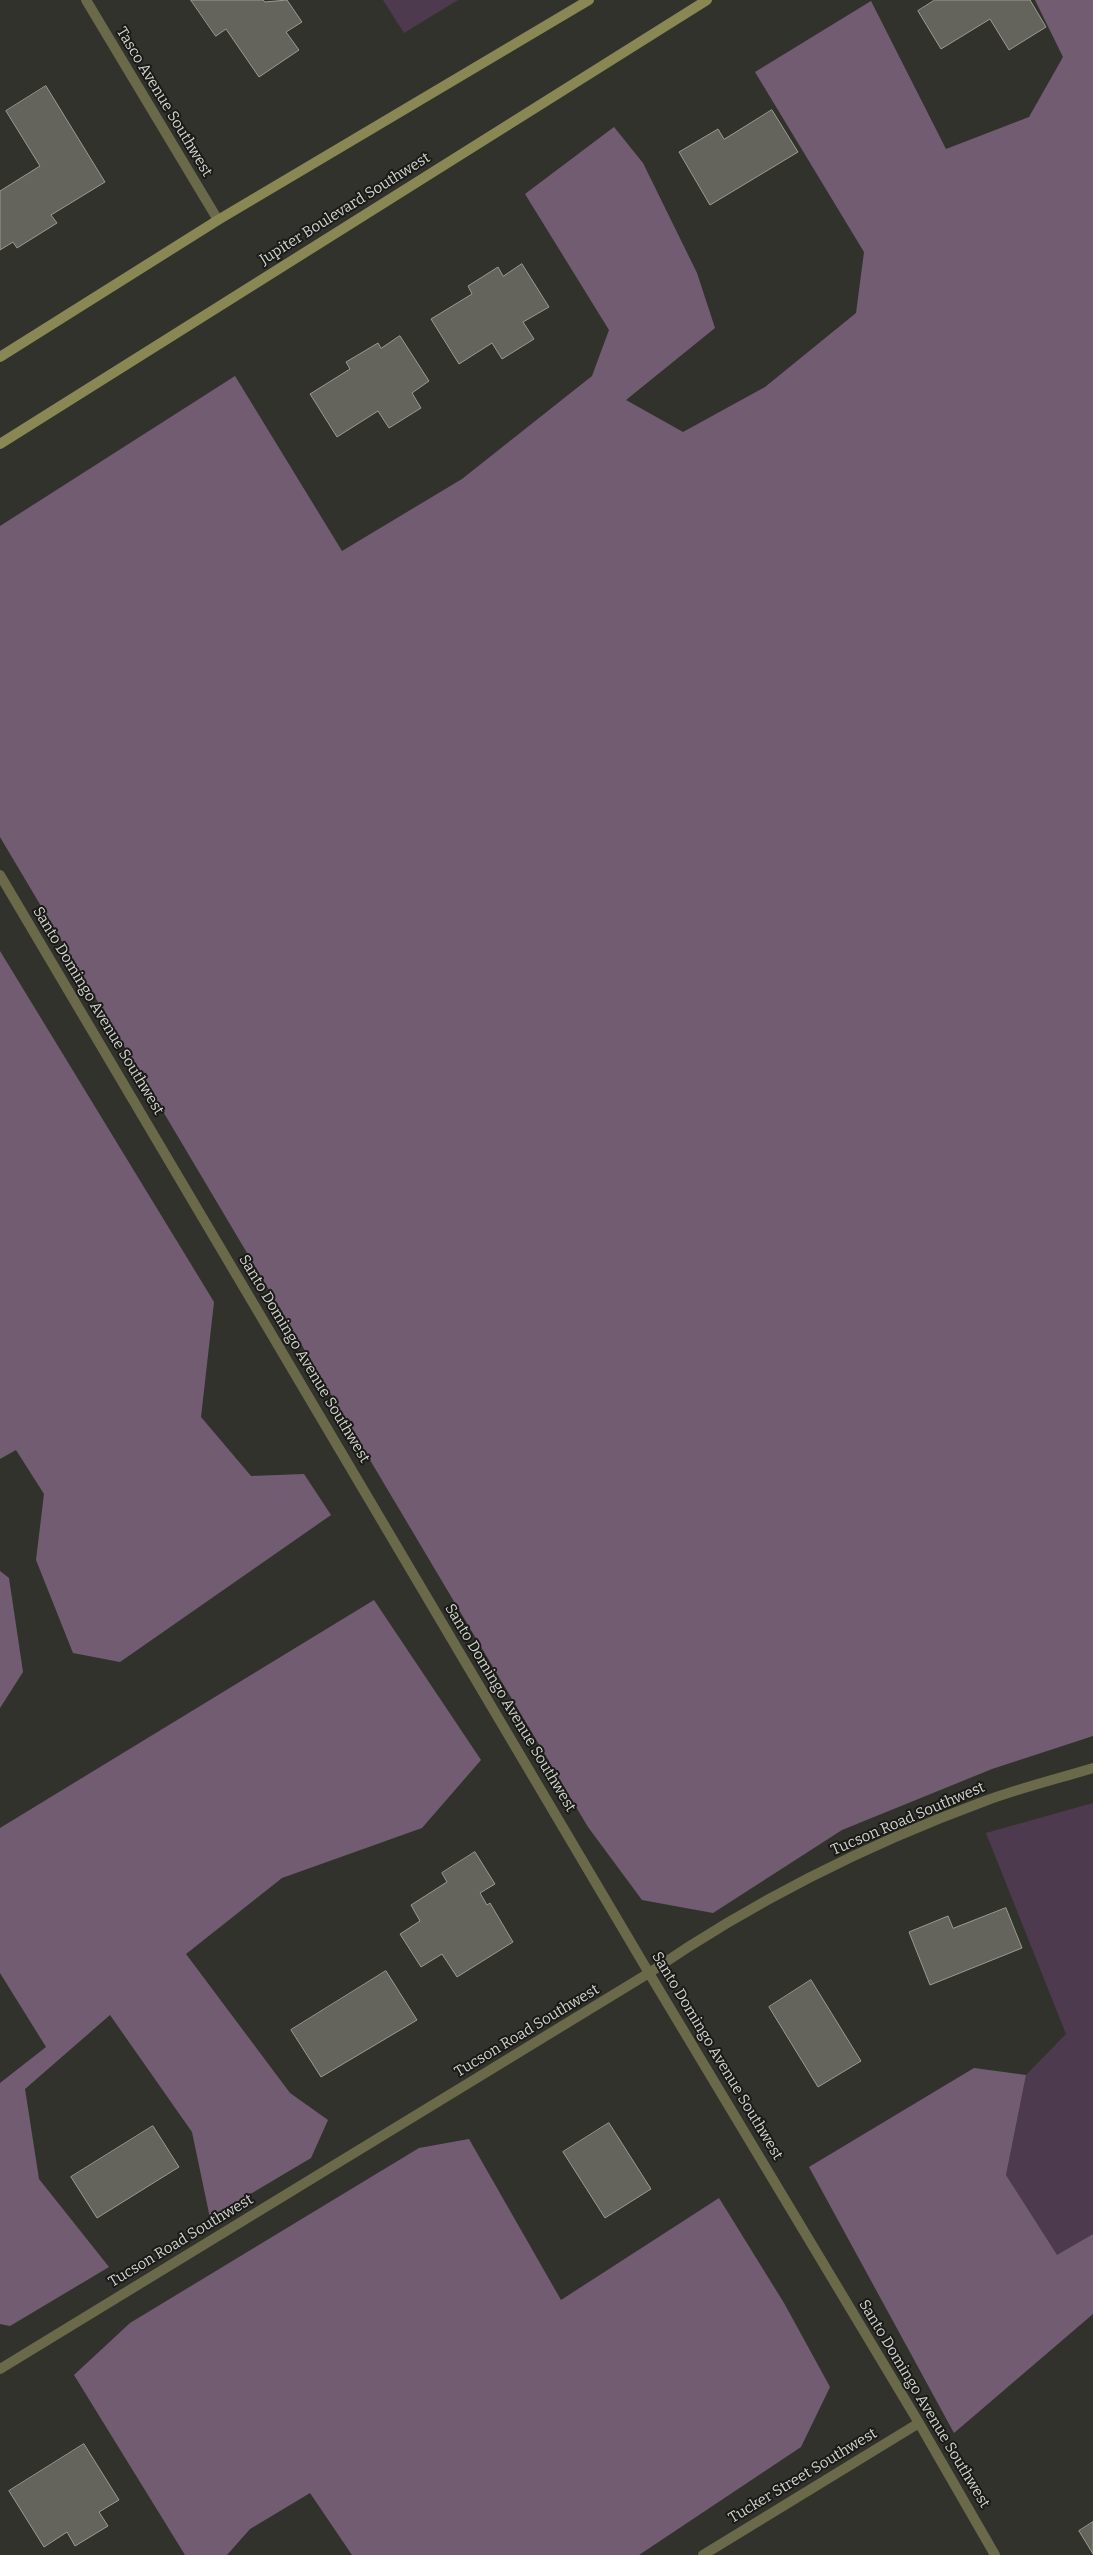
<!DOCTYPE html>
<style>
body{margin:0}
canvas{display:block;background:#32322c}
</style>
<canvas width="1093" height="2555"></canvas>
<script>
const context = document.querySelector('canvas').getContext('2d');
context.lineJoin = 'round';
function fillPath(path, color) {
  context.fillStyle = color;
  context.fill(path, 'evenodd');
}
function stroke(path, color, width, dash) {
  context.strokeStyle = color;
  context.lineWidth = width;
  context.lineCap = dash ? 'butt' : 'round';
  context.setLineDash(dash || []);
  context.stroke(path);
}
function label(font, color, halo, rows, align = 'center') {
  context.font = font + ' Bitter,serif';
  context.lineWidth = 4;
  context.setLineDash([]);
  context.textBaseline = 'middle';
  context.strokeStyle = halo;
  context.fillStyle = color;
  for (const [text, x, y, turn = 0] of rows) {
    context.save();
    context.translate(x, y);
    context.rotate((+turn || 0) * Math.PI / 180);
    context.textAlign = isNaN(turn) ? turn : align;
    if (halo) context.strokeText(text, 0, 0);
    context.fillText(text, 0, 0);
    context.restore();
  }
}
fillPath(new Path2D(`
 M383 0H458L404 33Z
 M1093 1803V2234L1057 2256 1006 2175 1026 2075 1066 2034 986 1833Z`), '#4d3a4e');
fillPath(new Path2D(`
 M1035 0H1093V1736L992 1769 842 1830 713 1913 642 1900 588 1827 0 837V526L235 376 342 551 462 479 592 376 609 330 525 194 614 127 643 163 697 273 715 328 626 400 683 432 765 387 856 313 864 252 755 72 871 1 946 149 1029 117 1063 57Z
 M0 951 214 1302 201 1417 251 1476 304 1474 331 1515 120 1662 73 1653 36 1560 44 1494 16 1450 0 1459Z
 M0 1571 9 1578 23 1672 0 1708Z
 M374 1600 481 1760 422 1828 282 1878 186 1954 290 2093 328 2120 311 2158 210 2218 192 2132 110 2015 25 2089 39 2179 109 2267 10 2326 0 2324V2083L46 2047 0 1973V1828Z
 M974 2068 1026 2075 1006 2175 1057 2255 1093 2234V2314L954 2433 809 2167Z
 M469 2139 561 2300 719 2198 784 2303 830 2387 801 2447 639 2555H352L310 2493 250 2529 227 2555H185L74 2375 130 2323 419 2148Z`), '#725c72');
const building = new Path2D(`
 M191 0H263L265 2 287 0 302 22 286 32 299 50 259 77 226 29 216 36Z
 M935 0H1030L1046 27 1009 50 990 19 941 49 918 11Z
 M46 86 105 182 51 215 57 223 17 248 13 242 0 250V191L40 166 6 111Z
 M772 110 798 152 710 205 679 152 718 129 724 139Z
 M522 264 549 307 523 322 534 339 502 359 492 343 459 364 431 319 472 294 468 286 498 267 503 276Z
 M400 336 429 381 412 393 421 408 389 428 378 411 337 437 310 394 350 369 346 362 378 343 381 348Z
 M475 1852 495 1884 480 1893 487 1905 490 1903 513 1942 457 1977 442 1954 421 1967 400 1934 420 1921 411 1905 447 1882 442 1873Z
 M1006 1908 1022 1948 930 1985 909 1932 948 1916 953 1928Z
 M386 1971 417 2020 321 2077 291 2030Z
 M811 1980 861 2061 818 2087 769 2007Z
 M609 2123 651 2189 605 2218 563 2152Z
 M153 2126 179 2167 97 2218 71 2177Z
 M84 2444 119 2500 99 2512 108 2526 75 2546 67 2532 44 2547 9 2491Z
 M1093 2522V2554L1079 2531Z`);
fillPath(building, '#64645d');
stroke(building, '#9a9a92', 1);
stroke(new Path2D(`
 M86 0 218 220
 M0 875 649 1973 919 2423 995 2555
 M0 2369 649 1973C751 1903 868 1844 985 1801 1020 1788 1057 1779 1093 1768
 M703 2555 919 2423`), '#6a6949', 10);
stroke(new Path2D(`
 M0 357 218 220 589 0
 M0 444 707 0`), '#898854', 10);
label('15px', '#d2d2ce', '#1a1a17', [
 ["Tasco Avenue Southwest",164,102,59],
 ["Jupiter Boulevard Southwest",345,209,-32],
 ["Santo Domingo Avenue Southwest",98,1011,59],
 ["Santo Domingo Avenue Southwest",304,1359,59],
 ["Santo Domingo Avenue Southwest",510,1708,59],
 ["Tucson Road Southwest",908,1819,-23],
 ["Tucson Road Southwest",527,2031,-31],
 ["Santo Domingo Avenue Southwest",717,2056,59],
 ["Tucson Road Southwest",181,2241,-31],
 ["Santo Domingo Avenue Southwest",924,2404,59],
 ["Tucker Street Southwest",803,2476,-31]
]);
</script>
